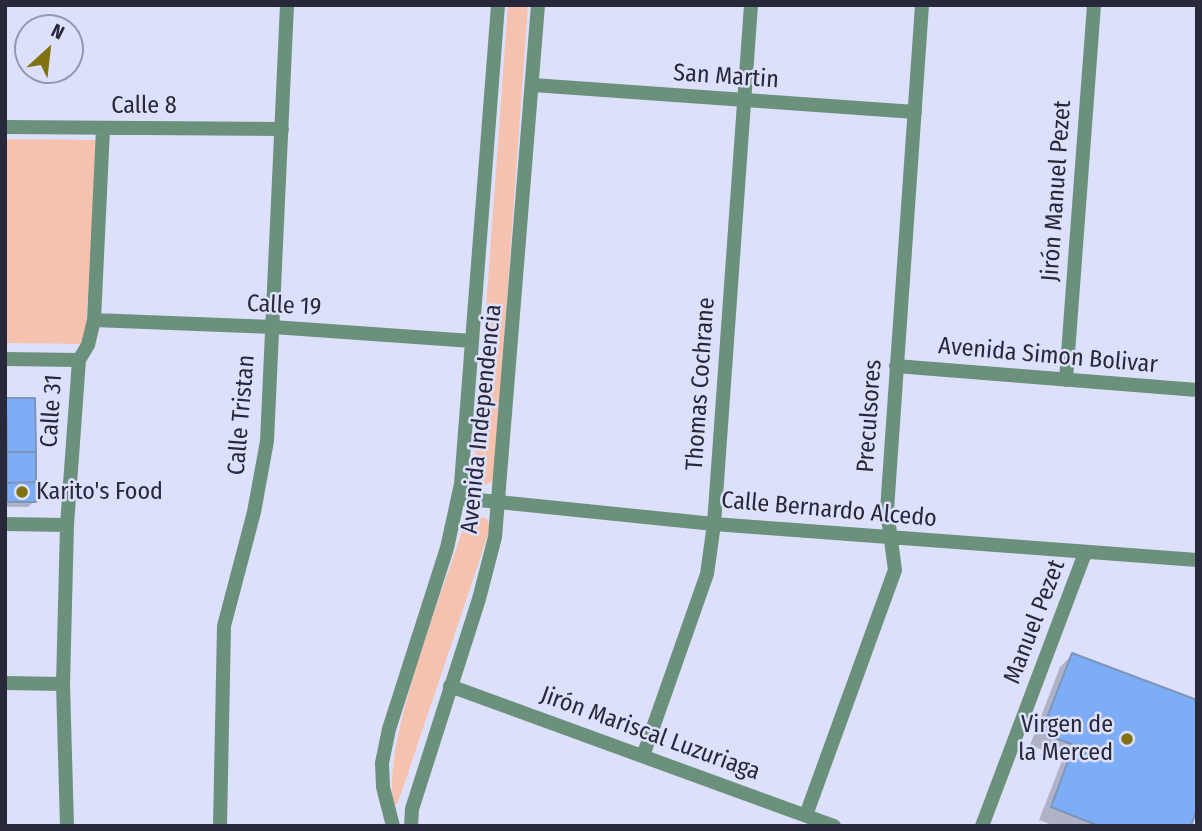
<!DOCTYPE html>
<meta charset="utf-8">
<style>
body{margin:0}
#map{position:relative;width:1202px;height:831px;overflow:hidden;background:#dde0fb;font-family:"Fira Sans Condensed",sans-serif}
canvas{display:block}
.frame{position:absolute;inset:0;border:7px solid #27293a;pointer-events:none}
.north{position:absolute;left:14px;top:14px;width:70px;height:70px;box-sizing:border-box;background:#dde0fb;border:2px solid #9497ae;border-radius:50%;rotate:27deg;font-size:19px;font-weight:700;line-height:28px;text-align:center;color:#27293a}
.north::after{content:'';display:block;margin:auto;width:24px;height:32px;background:#807111;clip-path:polygon(50% 0,100% 100%,50% 72%,0 100%)}
</style>
<div id="map">
<canvas width="1202" height="831"></canvas>
<div class="frame"></div>
<div class="north">N</div>
</div>
<script>
const context = document.querySelector('canvas').getContext('2d');
context.lineJoin = 'round';
function fillPath(path, color) {
  context.fillStyle = color;
  context.fill(path, 'evenodd');
}
function stroke(path, color, width, dash) {
  context.strokeStyle = color;
  context.lineWidth = width;
  context.lineCap = dash ? 'butt' : 'round';
  context.setLineDash(dash || []);
  context.stroke(path);
}
function label(font, color, halo, rows, align = 'center') {
  context.font = font + ' "Fira Sans Condensed",sans-serif';
  context.lineWidth = 5;
  context.setLineDash([]);
  context.textBaseline = 'middle';
  context.strokeStyle = halo;
  context.fillStyle = color;
  for (const [text, x, y, turn = 0] of rows) {
    context.save();
    context.translate(x, y);
    context.rotate((+turn || 0) * Math.PI / 180);
    context.textAlign = isNaN(turn) ? turn : align;
    if (halo) context.strokeText(text, 0, 0);
    context.fillText(text, 0, 0);
    context.restore();
  }
}
fillPath(new Path2D(`
 M508 5H528L494 480 486 485H481L474 474Z
 M5 139 97 140 85 344 5 343Z
 M472 516 486 518 490 524 488 535 401 794 397 804H394C380 748 445 586 464 525Z`), '#f6c2b0');
fillPath(new Path2D(`
 M5 400H33L35 501 28 507H5Z
 M1072 655 1189 826H1055L1039 820 1063 758 1030 745 1060 667Z`), '#0003');
const building = new Path2D(`
 M5 388H6V455H5Z
 M6 398H35L36 452H7Z
 M7 452H36V482L7 483Z
 M5 455H6L7 502H5Z
 M36 482V502H7V483Z
 M1072 653 1197 700V809L1191 826H1099L1051 807 1074 745 1041 733Z`);
fillPath(building, '#7eadf7');
stroke(building, '#7d95b9', 2);
stroke(new Path2D(`
 M533 85 915 112
 M5 127 282 129
 M94 320 273 327 472 341
 M5 359 79 360
 M896 366 1197 390
 M1066 380 1094 5
 M459 498 714 524 1197 560
 M5 524 67 525
 M5 683 63 684
 M450 686 834 826
 M643 756 707 574 714 524 751 5
 M806 815 895 570 887 510 922 5
 M67 826 63 684 67 525 79 360 88 345 94 320 103 129
 M220 826 224 626 254 512 267 441 287 5
 M982 826 1085 553`), '#6b917c', 14);
stroke(new Path2D(`
 M393 826 383 787 382 763 389 729 447 548 461 484 498 5
 M411 826 412 809 479 599 495 537 538 5`), '#6b917c', 14);
for (const [x, y, r, color] of [
 [22,492,7,"#807111"],
 [1127,739,7,"#807111"]
]) {
  const dot = new Path2D();
  dot.arc(x, y, r, 0, 2 * Math.PI);
  context.fillStyle = color;
  context.fill(dot);
  stroke(dot, '#dde0fb', 2.5);
}
label('24px', '#27293a', '#dde0fb', [
 ["San Martin",726,77,4],
 ["Calle 8",144,106],
 ["Jirón Manuel Pezet",1057,191,-86],
 ["Calle 19",284,306,3],
 ["Avenida Simon Bolivar",1048,356,5],
 ["Thomas Cochrane",701,384,-86],
 ["Calle 31",52,411,-86],
 ["Calle Tristan",242,415,-85],
 ["Preculsores",870,416,-86],
 ["Avenida Independencia",482,419,-84],
 ["Calle Bernardo Alcedo",829,510,5],
 ["Manuel Pezet",1035,622,-69],
 ["Jirón Mariscal Luzuriaga",650,734,20]
]);
label('24px', '#27293a', '#dde0fb', [
 ["Karito's Food",36,492],
 ["Virgen de",1113,725,"right"],
 ["la Merced",1113,753,"right"]
], 'left');
</script>
